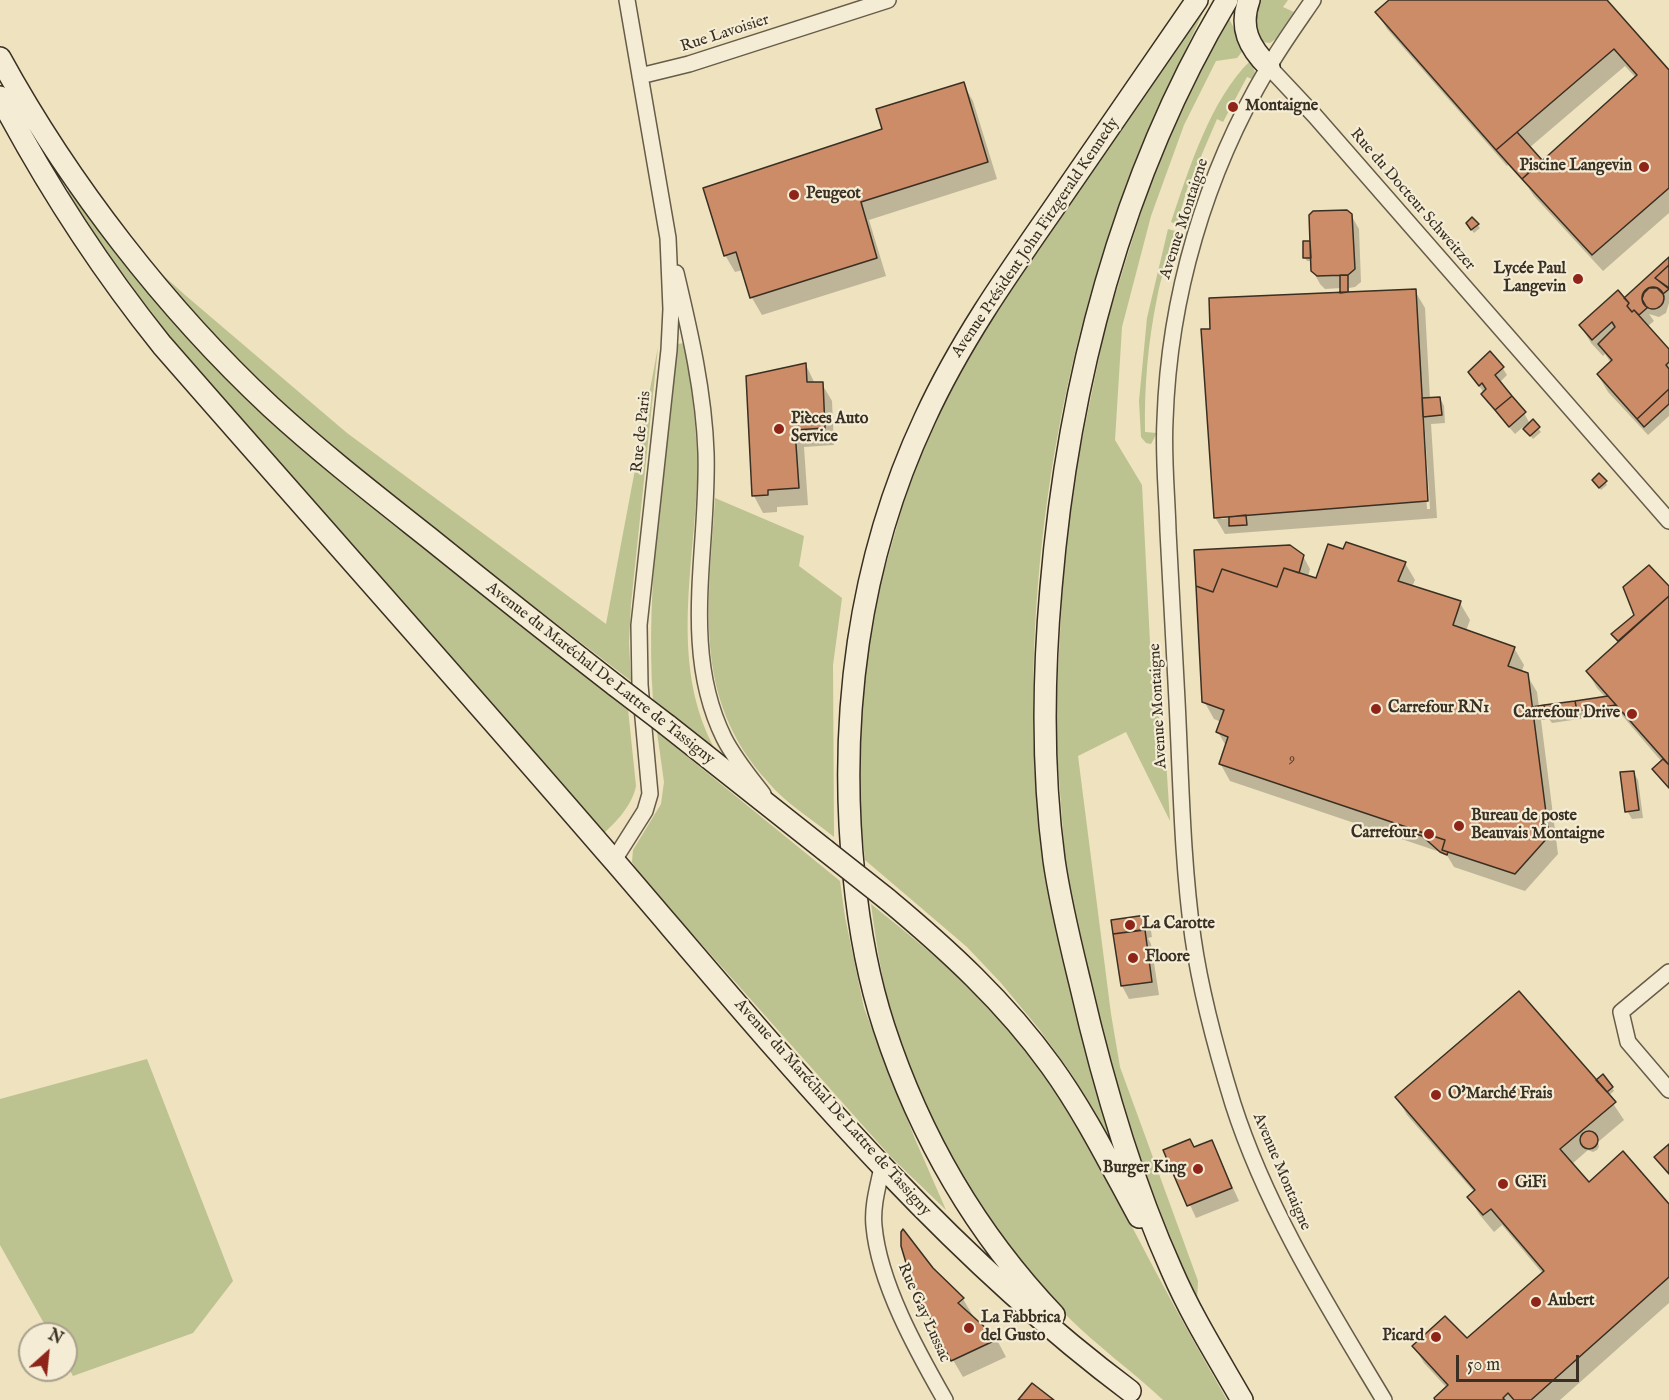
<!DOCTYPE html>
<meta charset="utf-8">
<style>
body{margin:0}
#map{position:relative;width:1669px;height:1400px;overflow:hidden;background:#eee2bf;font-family:"IM FELL English",serif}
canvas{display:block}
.north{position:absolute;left:18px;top:1322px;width:60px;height:60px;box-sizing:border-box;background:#f4ecd5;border:2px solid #a9a08d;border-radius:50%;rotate:27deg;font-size:16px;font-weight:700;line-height:24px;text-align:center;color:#392f22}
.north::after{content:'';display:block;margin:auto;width:21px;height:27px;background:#8f2418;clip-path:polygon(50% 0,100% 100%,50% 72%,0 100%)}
.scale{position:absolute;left:1456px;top:1355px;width:123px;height:27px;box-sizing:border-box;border:3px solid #392f22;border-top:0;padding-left:8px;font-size:18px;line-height:21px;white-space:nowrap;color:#392f22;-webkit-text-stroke:4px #f4ecd5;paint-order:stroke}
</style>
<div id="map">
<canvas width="1669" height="1400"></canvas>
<div class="north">N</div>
<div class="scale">50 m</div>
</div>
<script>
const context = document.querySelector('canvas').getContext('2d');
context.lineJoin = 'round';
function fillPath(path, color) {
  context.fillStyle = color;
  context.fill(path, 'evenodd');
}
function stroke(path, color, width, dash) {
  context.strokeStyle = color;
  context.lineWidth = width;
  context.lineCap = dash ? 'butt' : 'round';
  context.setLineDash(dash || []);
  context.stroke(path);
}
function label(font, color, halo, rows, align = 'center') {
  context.font = font + ' "IM FELL English",serif';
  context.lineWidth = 4.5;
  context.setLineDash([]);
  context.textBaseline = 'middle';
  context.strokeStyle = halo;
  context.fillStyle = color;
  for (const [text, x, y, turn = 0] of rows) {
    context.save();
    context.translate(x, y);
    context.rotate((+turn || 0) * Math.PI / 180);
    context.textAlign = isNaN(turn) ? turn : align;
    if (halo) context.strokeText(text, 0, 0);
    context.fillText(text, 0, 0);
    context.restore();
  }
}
fillPath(new Path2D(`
 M1257 0H1288L1283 7 1294 12 1277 38 1270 43 1262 42C1252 28 1254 16 1257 0Z
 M1205 8C1183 58 1157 105 1137 156 1052 371 1016 619 1041 849 1045 885 1054 921 1062 956 1079 1029 1100 1100 1122 1171L1071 1073 1039 1029 1001 983 967 947 865 860 857 781 862 707 871 624 884 571 903 505 924 446 951 388 980 335Z
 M1228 17 1245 48 1237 58 1216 61 1184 125 1151 216 1122 327 1115 440 1142 485 1153 702 1164 730 1170 821 1126 732 1078 756 1111 1014 1120 1067 1198 1281 1197 1300 1163 1223 1145 1174 1105 1047 1072 899 1065 858 1055 725 1064 562 1071 493 1106 324 1147 193 1176 122Z
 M1251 60 1255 73 1252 79 1247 77 1223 122 1217 119 1187 189 1177 224 1171 222C1189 169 1210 100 1251 60Z
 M63 190 73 192 164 305 489 596 628 709 636 786C632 806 616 822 602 835L184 356 164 332Z
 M1168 229 1175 231C1170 254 1161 275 1157 298 1148 342 1144 387 1145 432L1157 433 1151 444 1146 443 1141 437 1139 401 1147 318Z
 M154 267 185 295 347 433 606 624 658 347 631 604 629 643 631 681 498 579 340 454 242 365Z
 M685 343C691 389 699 437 697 483 693 573 670 669 716 751L653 700C645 581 665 462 677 344Z
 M715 498 804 536 799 566 842 598 833 665 834 837C812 819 785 803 767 781 691 697 709 602 715 498Z
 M657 732 840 881 845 917 864 1008 915 1139 946 1210 890 1156 640 875 632 862 633 850 661 804 664 782Z
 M871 904C913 938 956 972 994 1012 1050 1072 1090 1148 1129 1221 1160 1281 1193 1341 1227 1400H1163C1132 1371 1097 1346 1067 1316 1011 1260 967 1192 933 1122 920 1096 907 1070 899 1042 885 997 877 951 871 904Z
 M147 1059 233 1281 193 1333 73 1376 66 1363V1334H50L0 1245V1099Z`), '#bcc290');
fillPath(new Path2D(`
 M1391 0H1606L1669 72V213L1603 271 1534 196 1528 187 1508 165 1507 166 1387 29 1377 12ZM1625 66 1636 78 1542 163 1529 148Z
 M963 84 973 101 997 179 869 220 886 276 762 315 752 298 743 270 735 272 725 255 884 130Z
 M1351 215 1359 229 1361 282 1355 287 1349 288V294L1415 291 1425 308 1430 399 1440 398 1444 406 1445 423 1431 424 1437 518 1225 534 1215 517 1211 330 1342 294V288L1325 289 1320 284 1313 271 1312 261H1307L1305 258 1311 242ZM1421 410 1424 417 1430 509H1427ZM1236 514V517L1221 519V516Z
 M1472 219 1480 228 1474 233 1469 227Z
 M1669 259V303L1666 313 1659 317 1649 314 1654 321 1647 327 1669 351V416L1648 435 1608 392 1598 375 1611 363 1605 354 1603 356 1591 343 1581 326 1624 300Z
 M806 365 815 384H822L832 401 834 445 804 447 808 505 777 507V512L763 513 754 496Z
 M1502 367 1507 375 1499 383 1524 413 1530 424 1533 421 1541 432 1533 439 1523 427 1515 434 1487 402 1483 394 1484 393 1475 380Z
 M1605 482 1607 485 1601 490 1595 483Z
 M1344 551 1405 563 1415 580 1412 587 1460 603 1470 620 1466 631 1514 648 1524 665 1521 673 1527 675 1537 692 1539 707 1606 698 1597 688 1587 671 1618 644 1613 635 1669 586V789L1654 769 1662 762 1620 713 1552 723 1549 719 1541 720 1558 854 1525 891 1454 867 1445 852 1444 855 1440 852 1230 781 1220 763 1226 746 1218 732 1221 722 1214 719 1204 701 1303 556 1310 569 1308 577 1317 580Z
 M1633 772 1638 780 1643 818 1632 819 1627 811Z
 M1145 917 1150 925 1152 937 1148 938 1151 944 1159 995 1129 999 1122 986 1113 921Z
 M1596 1082 1612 1087 1614 1091 1608 1096 1624 1120 1598 1142 1599 1147 1597 1150 1593 1152 1588 1150 1572 1164 1589 1184 1669 1206V1303L1560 1400H1437L1447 1388 1424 1363 1414 1346 1467 1340 1543 1274 1502 1225 1494 1232 1479 1214 1469 1197 1475 1193 1407 1115 1397 1098Z
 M1212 1142 1239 1201 1196 1218 1165 1151 1194 1149Z
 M932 1269 963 1299 973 1316 971 1317 997 1340 1006 1357 963 1377 953 1360Z`), '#0003');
const building = new Path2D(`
 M1389 0H1607L1669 70V188L1592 255 1522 179 1637 75 1614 49 1496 150 1375 12Z
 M964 82 988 162 861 202 877 258 750 298 736 252 724 256 703 188 882 129 876 109Z
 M1517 132 1542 160 1522 179 1496 150Z
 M1347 210 1352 214 1355 269 1348 275 1317 276 1311 271 1309 215 1313 211Z
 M1472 217 1479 224 1471 230 1466 223Z
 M1303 241H1310L1311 258H1303Z
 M1669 257V265L1655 278 1669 289 1663 294 1657 288H1649L1644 293 1642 299 1647 308 1639 315 1634 310 1632 312 1627 306 1629 303 1624 298Z
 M1669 265V288L1655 278Z
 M1340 275H1348V292L1340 293Z
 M1642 298a11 11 0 1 1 22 0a11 11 0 1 1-22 0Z
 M1416 289 1428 501 1214 518 1201 329H1210L1209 298Z
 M1618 290 1629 303 1627 306 1632 312 1634 310 1669 349V362L1666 365 1669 369V389L1637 419 1597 374 1612 360 1598 344 1615 327 1612 322 1592 340 1579 325Z
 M1490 351 1504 367 1495 375 1512 396 1495 410 1481 394 1486 389 1482 383 1479 386 1468 372Z
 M806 363 807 382H823L825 428 795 430 799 488 768 490V495L752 496 746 376Z
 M1669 389V404L1644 427 1637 419Z
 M1512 396 1526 412 1509 427 1495 410Z
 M1440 397 1442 415 1423 417 1422 398Z
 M1533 419 1540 427 1530 436 1523 429Z
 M1599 473 1607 481 1599 488 1592 480Z
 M1246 515 1247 525 1229 526V517Z
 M1346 542 1406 562 1398 581 1461 601 1453 625 1515 647 1508 666 1528 673 1549 836 1515 874 1442 850 1445 840 1219 764 1228 737 1216 732 1224 710 1202 702 1196 586 1213 592 1222 569 1277 587 1284 568 1316 578 1328 544 1343 549Z
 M1290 545 1304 555 1299 573 1284 568 1277 587 1222 569 1213 592 1196 586 1194 550Z
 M1649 565 1669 586V596L1618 641 1611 634 1634 615 1623 587Z
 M1669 596V765L1586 671Z
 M1608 696 1616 705 1577 711 1575 701Z
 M1575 701 1577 711 1545 716 1544 705Z
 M1544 705 1545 716 1534 718 1532 707Z
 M1663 759 1669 765V788L1652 769Z
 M1634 771 1639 810 1625 812 1620 772Z
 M1414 830 1445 840 1442 850 1448 852 1447 855 1440 852 1422 836 1413 833Z
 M1146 915 1148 929 1113 934 1111 920Z
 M1145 930 1152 982 1121 986 1113 934Z
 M1519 991 1616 1102 1560 1149 1589 1182 1623 1151 1669 1204V1277L1531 1400H1514L1508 1393 1503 1398 1505 1400H1435L1434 1398 1448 1385 1412 1346 1445 1316 1467 1338 1544 1271 1491 1209 1483 1215 1467 1197 1475 1190 1395 1097Z
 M1603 1074 1613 1087 1607 1092 1596 1080Z
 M1580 1140a9 9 0 1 1 18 0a9 9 0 1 1-18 0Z
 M1190 1139 1194 1147 1212 1140 1232 1188 1187 1206 1163 1150Z
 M1669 1144V1174L1654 1157Z
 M903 1229 933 1268 964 1298 958 1303 998 1339 951 1361 933 1325 909 1273 901 1246V1232Z
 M1032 1383 1054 1400H1018Z`);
fillPath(building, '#cd8c68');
stroke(building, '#392f22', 1.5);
const street = new Path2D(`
 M1313 0C1298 22 1282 44 1268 68 1205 174 1169 297 1165 420 1163 457 1167 494 1168 531 1171 588 1174 645 1177 701 1181 780 1182 860 1193 938 1201 994 1216 1049 1233 1104 1267 1210 1327 1305 1384 1400
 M1269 67 1315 116 1669 521
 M640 76 689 64 888 0
 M676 273C690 332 704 392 706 453 709 548 680 649 724 738 734 758 749 776 763 794
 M614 860 645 811 650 794 640 685 639 625 669 350 671 309 668 238 627 0
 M1669 972 1621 1012 1628 1042 1669 1090
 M882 1167C878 1187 872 1206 874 1226 879 1283 917 1351 945 1400`);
const secondary = new Path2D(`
 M1227 0C1121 177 1068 384 1051 588 1043 679 1042 770 1054 860 1060 902 1070 942 1080 983 1102 1079 1131 1180 1172 1271 1191 1315 1218 1358 1242 1400
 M1249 0C1239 28 1249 47 1269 67
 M0 58C69 184 166 309 271 407 321 453 375 495 428 537 490 587 553 637 616 686
 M0 97C46 184 100 268 162 345 313 518 466 689 616 863 776 1049 932 1243 1130 1391
 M667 725 825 850
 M887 899C947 949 1005 1002 1051 1066 1085 1113 1111 1166 1139 1217
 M1054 1315C976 1233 919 1134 884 1027 868 978 859 927 854 876 838 720 858 561 925 418 959 344 1005 278 1051 212 1100 141 1148 71 1197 0`);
stroke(street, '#665c49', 18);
stroke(secondary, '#392f22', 24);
stroke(street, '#f4ecd5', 15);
stroke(secondary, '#f4ecd5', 21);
const secondaryBridge = new Path2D(`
 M616 686 667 725
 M825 850 887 899`);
stroke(secondaryBridge, '#392f22', 24, []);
stroke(secondaryBridge, '#f4ecd5', 21);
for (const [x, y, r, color] of [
 [1233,107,6,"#8f2418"],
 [1644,167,6,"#8f2418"],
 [794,195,6,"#8f2418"],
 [1578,279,6,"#8f2418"],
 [779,429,6,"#8f2418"],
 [1376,709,6,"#8f2418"],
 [1632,714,6,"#8f2418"],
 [1459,826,6,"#8f2418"],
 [1429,834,6,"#8f2418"],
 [1130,925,6,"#8f2418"],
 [1133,958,6,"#8f2418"],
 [1436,1095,6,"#8f2418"],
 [1198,1169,6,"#8f2418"],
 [1503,1184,6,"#8f2418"],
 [1536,1302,6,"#8f2418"],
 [969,1328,6,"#8f2418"],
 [1436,1337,6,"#8f2418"]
]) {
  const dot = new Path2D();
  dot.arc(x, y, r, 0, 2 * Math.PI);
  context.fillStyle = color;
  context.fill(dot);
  stroke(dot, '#f4ecd5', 2);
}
label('14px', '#5e4634', null, [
 ["9",1292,760]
]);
label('16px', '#392f22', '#f4ecd5', [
 ["Rue Lavoisier",725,34,-18],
 ["Rue du Docteur Schweitzer",1412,200,49],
 ["Avenue Montaigne",1185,219,-72],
 ["Avenue Président John Fitzgerald Kennedy",1036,238,-56],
 ["Rue de Paris",642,432,-84],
 ["Avenue du Maréchal De Lattre de Tassigny",600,674,38],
 ["Avenue Montaigne",1159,706,-93],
 ["Avenue du Maréchal De Lattre de Tassigny",832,1108,48],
 ["Avenue Montaigne",1281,1172,67],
 ["Rue Gay Lussac",923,1313,66]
]);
label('bold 16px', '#392f22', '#f4ecd5', [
 ["Montaigne",1245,107],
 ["Piscine Langevin",1632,167,"right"],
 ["Peugeot",806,195],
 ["Lycée Paul",1566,270,"right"],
 ["Langevin",1566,288,"right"],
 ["Pièces Auto",791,420],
 ["Service",791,438],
 ["Carrefour RN1",1388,709],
 ["Carrefour Drive",1620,714,"right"],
 ["Bureau de poste",1471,817],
 ["Beauvais Montaigne",1471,835],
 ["Carrefour",1417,834,"right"],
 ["La Carotte",1142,925],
 ["Floore",1145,958],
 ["O'Marché Frais",1448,1095],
 ["Burger King",1186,1169,"right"],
 ["GiFi",1515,1184],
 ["Aubert",1548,1302],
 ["La Fabbrica",981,1319],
 ["del Gusto",981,1337],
 ["Picard",1424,1337,"right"]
], 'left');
</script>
